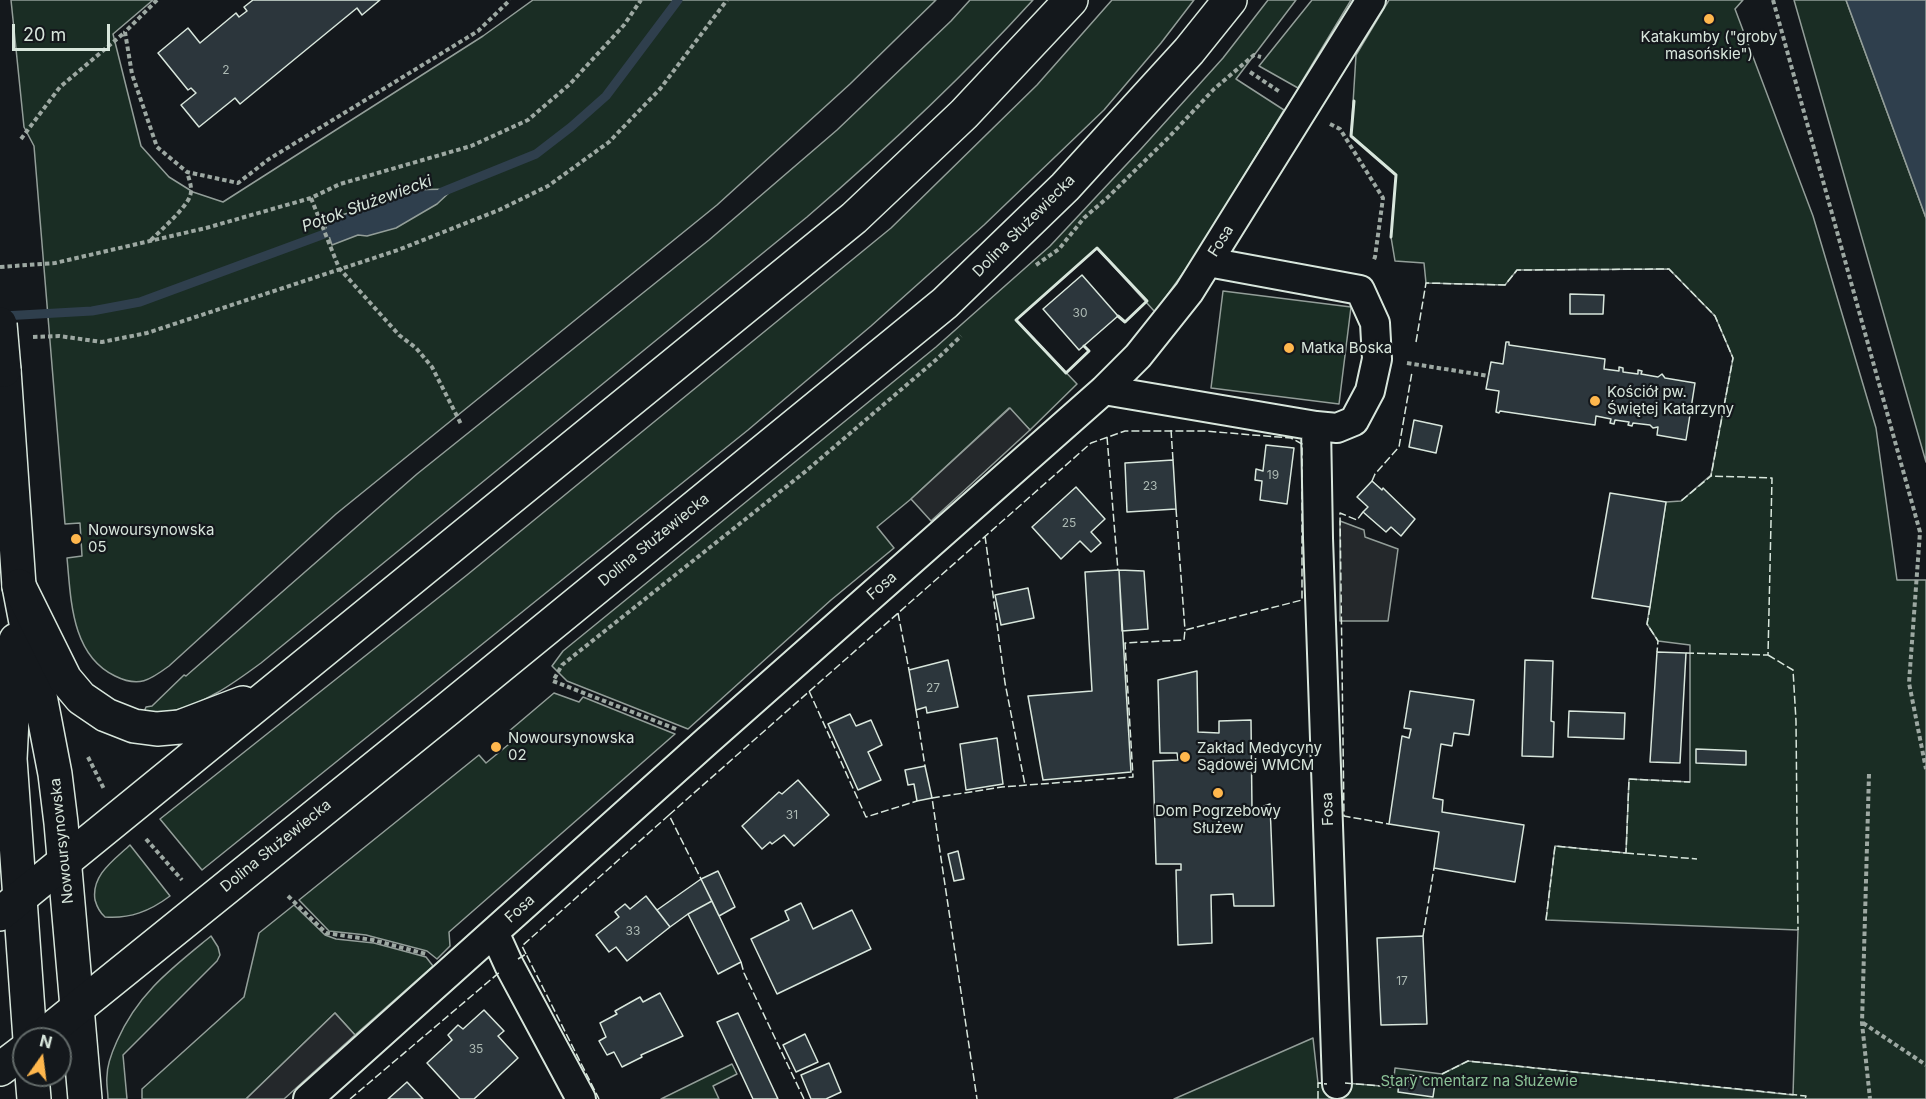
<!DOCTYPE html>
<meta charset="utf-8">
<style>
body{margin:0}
#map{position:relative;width:1926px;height:1099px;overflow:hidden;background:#14181c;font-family:Inter,sans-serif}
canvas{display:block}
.north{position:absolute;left:12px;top:1027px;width:60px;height:60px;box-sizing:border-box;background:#14181c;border:2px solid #626a69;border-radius:50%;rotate:14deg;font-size:16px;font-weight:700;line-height:24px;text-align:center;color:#d8e6dc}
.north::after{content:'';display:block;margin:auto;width:21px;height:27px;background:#ffb74d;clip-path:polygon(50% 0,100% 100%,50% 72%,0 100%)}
.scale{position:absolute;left:12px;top:24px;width:98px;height:27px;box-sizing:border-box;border:3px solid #d8e6dc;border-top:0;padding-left:8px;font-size:18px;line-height:21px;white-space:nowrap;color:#d8e6dc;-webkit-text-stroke:4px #14181c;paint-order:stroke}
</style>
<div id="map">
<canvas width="1926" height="1099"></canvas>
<div class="north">N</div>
<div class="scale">20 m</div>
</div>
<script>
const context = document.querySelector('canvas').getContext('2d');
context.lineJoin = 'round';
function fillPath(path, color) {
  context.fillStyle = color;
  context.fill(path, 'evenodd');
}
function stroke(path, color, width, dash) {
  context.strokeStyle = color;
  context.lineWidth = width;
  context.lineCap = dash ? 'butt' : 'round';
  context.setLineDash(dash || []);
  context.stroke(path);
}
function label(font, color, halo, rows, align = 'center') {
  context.font = font + ' Inter,sans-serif';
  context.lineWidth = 4.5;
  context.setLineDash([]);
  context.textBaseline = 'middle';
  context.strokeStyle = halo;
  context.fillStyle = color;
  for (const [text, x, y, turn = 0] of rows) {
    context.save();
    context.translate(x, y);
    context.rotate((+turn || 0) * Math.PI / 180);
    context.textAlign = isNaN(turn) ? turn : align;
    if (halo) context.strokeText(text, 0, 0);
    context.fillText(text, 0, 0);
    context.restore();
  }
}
const green = new Path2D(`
 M11 0H153L113 34 141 146 169 177 193 192 223 202 483 36 533 0H936L850 84 717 205 336 514 169 666C150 680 139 688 115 676 71 655 71 599 67 558L82 556 80 523 65 524 34 146 24 127Z
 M970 0H1033C963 77 886 149 807 217L261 663C234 683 202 706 168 712 161 714 152 713 144 712L146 707 152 706 184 675 186 676 417 474 709 240 837 130 951 21Z
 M1112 0H1194L1161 43 1104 110 984 225 871 326 748 430 202 870 160 819 467 575 891 228 1037 85Z
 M1268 0H1296L1236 79 1284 110 1196 255 1155 312 1097 248 1016 320 1077 384 1030 430 1009 408 911 499 877 527 894 548 831 600 688 729 567 681 552 666 563 651 936 347 1050 246 1141 149 1223 58Z
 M1312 0H1351L1298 88 1259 66Z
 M1389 0H1743L1735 9 1813 216 1876 428 1897 580H1926V1099H1174L1313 1038 1318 1083H1346L1393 1087 1395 1068 1442 1074 1468 1061 1793 1095 1798 930 1546 920 1555 846 1626 853 1629 779 1690 782V645L1658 641 1647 624 1666 502 1681 501 1711 475 1733 358 1715 316 1669 269 1517 270 1505 285 1426 283 1424 263 1395 261 1391 237 1396 175 1351 136 1356 55Z
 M1794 0H1846L1926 218V462Z
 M1223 291 1351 307 1339 404 1211 388Z
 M554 693 579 702 583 697 675 734 449 932 450 946 437 959 427 951 366 935 329 931 299 900 479 755 486 763 514 740 508 732Z
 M130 845 170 896C150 911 130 919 105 917 99 912 97 907 95 900 91 875 114 860 130 845Z
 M294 905 325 935 336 939 374 943 426 957 433 966 355 1035 335 1013 246 1099H142V1089L244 997 259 933Z
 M211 936 218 947 220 955 217 961 123 1055 127 1099H108C108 1091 106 1084 107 1076 107 1064 112 1052 117 1041 138 993 172 968 211 936Z
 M732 1064 737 1074 713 1086 719 1099H661Z`);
fillPath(green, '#1a2d24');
stroke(green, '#939e99', 1.5);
const parking = new Path2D(`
 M1010 408 1030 430 931 521 911 499Z
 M1340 521 1364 530 1365 537 1398 549 1388 621H1340Z
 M335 1013 355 1035 284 1099H246Z`);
fillPath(parking, '#24282b');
stroke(parking, '#939e99', 1.5);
const water = new Path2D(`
 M1846 0H1926V218Z
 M453 189 437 204 396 228 367 236 358 235 332 245 324 221 351 212 368 201 400 190Z`);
fillPath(water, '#2f3f4d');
stroke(water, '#939e99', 1.5);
stroke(new Path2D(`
 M442 192 536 154 571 127 606 96 678 0
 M3 316 92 311 140 302 338 229`), '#2f3f4d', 9);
const building = new Path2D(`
 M253 0H380L362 15 357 8 240 104 235 98 199 127 181 105 196 93 191 88 188 90 158 53 188 28 200 43 236 13 239 17 247 11 244 7Z
 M1082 275 1118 316 1079 350 1043 309Z
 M1570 294 1604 295 1603 314H1570Z
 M1506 342H1509V345L1605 359 1604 369 1619 371V367L1623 368V372L1638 374V370L1642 371 1641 374 1658 377 1662 374 1665 378 1695 383 1686 440 1657 435 1658 427 1653 428 1650 425 1633 423 1632 426 1628 425 1629 422 1615 420 1614 424 1610 423 1611 419 1596 416 1595 425 1500 411 1499 413 1496 412 1499 391 1486 389 1491 362 1503 364Z
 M1414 420 1442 426 1436 453 1409 447Z
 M1266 445 1294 448 1287 504 1260 500 1262 481 1255 480 1256 469 1263 471Z
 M1173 460 1176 509 1127 512 1125 463Z
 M1372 481 1382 490 1383 488 1415 519 1401 536 1391 527 1386 532 1363 512 1368 507 1357 497Z
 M1076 487 1105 519 1091 532 1101 543 1091 552 1080 541 1061 559 1032 527Z
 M1610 493 1666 502 1650 607 1592 598Z
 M1119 570 1131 772 1043 780 1028 696 1092 691 1085 572Z
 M1119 570 1144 571 1148 629 1122 631Z
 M1028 588 1034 618 1001 625 995 595Z
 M1657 652 1686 653 1680 763 1650 762Z
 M948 660 958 707 927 713 926 707 916 710 909 670Z
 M1525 660 1553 661 1551 721 1554 722 1553 757 1522 756Z
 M1197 671 1198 732 1219 733V721L1251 720 1252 810 1270 804 1274 906H1234L1233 894 1211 895 1212 943 1178 945 1176 870H1181V864H1156L1153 761 1178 760 1177 753H1160L1158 680Z
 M1410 691 1474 700 1469 735 1454 733 1452 746 1441 744 1433 798 1443 800 1442 812 1524 825 1515 882 1434 868 1439 832 1389 824 1402 736 1409 738 1411 729 1404 728Z
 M1569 711 1625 713 1624 739 1568 737Z
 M850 714 856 726 871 720 882 745 868 752 881 780 858 790 828 724Z
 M997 738 1003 784 966 790 960 744Z
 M1696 749 1746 751V765L1696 763Z
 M925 766 932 798 917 801 914 784 908 785 905 770Z
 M798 780 829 815 794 846 784 835 772 844 770 842 762 849 742 826 779 792 782 794Z
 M958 851 964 879 954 881 948 854Z
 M718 871 735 907 719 916 701 879Z
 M701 879 712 901 688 914 670 927 657 910Z
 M646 896 670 927 627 961 616 947 609 952 596 935 619 917 615 912 625 904 630 909Z
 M712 901 741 962 718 974 688 914Z
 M801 903 813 929 852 910 871 949 777 994 751 939 789 920 785 911Z
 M1423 936 1427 1024 1381 1025 1377 938Z
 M660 993 683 1036 641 1055 642 1057 622 1067 614 1052 607 1055 599 1041 606 1037 600 1023 617 1014 615 1011 640 997 643 1002Z
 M484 1010 504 1031 498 1036 518 1058 474 1099H460L427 1063 452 1040 448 1035 458 1025 463 1029Z
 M738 1013 778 1099H753L717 1022Z
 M805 1034 818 1062 796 1072 783 1045Z
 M829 1063 841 1092 826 1099H811L801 1075Z
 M1410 1075 1428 1078 1427 1082 1435 1083 1433 1097 1398 1092 1399 1080 1409 1081Z
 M407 1082 423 1099H388Z`);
fillPath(building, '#2c363c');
stroke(building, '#d8e6dc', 1.5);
const minor = new Path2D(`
 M1104 390 1316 426 1337 428 1354 421 1370 391 1377 359 1375 323 1360 290 1208 262
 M1316 426 1318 538 1337 1084
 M494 932 509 965 581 1099
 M308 1099 707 741 1104 390 1138 356 1189 292 1371 0`);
const tertiary = new Path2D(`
 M4 370 19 586 55 774 61 823 85 1099
 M16 640 10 759 30 1039
 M32 1075 34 1099`);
const primary = new Path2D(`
 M19 586 65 679 81 698 106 715 134 726 157 729 180 727 243 703
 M0 914 854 218 964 114 1071 0
 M39 1039 449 708 945 303 1065 187 1189 51 1230 0
 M0 1069 24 1051`);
stroke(minor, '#d8e6dc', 32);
stroke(tertiary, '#d8e6dc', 36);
stroke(primary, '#d8e6dc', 36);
stroke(new Path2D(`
 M157 0 125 32 132 74 157 147 187 172 238 183 269 159 478 31 510 0
 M1773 0 1920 532 1909 683 1926 769
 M1250 72 1280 92
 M1330 124 1340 129 1383 198 1375 257 1373 262
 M21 139 60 87 124 33
 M311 198 339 268 399 335 416 348 432 367 461 424
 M151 240C161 230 186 208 190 196 193 189 189 179 187 172
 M1036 265 1059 249 1084 218 1107 198 1169 137 1214 89 1254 55 1261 57
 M0 267 55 263 206 228 311 198 340 184 471 146 528 120 570 84 624 25 641 0
 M33 337 59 336 102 342 147 333 398 250 499 210 548 186 609 142 660 89 727 0
 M1407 363 1489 376
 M676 729 553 681 562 665 806 471 938 358 961 336
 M88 757 104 789
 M1869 774 1862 1023 1870 1099
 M146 839 182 880
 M288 896 326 933 373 940 426 954
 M1863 1023 1926 1065`), '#9da8a2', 4, [4.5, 3]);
stroke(minor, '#14181c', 28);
stroke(tertiary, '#14181c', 33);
stroke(primary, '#14181c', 33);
const tertiaryBridge = new Path2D(`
 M0 324 4 370`);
stroke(tertiaryBridge, '#d8e6dc', 36, []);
stroke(tertiaryBridge, '#14181c', 33);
stroke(new Path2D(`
 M1416 342 1426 283 1505 285 1517 270 1669 269 1715 316 1733 358 1711 476 1681 501
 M1171 430 1173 460
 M1107 437 1118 571
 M1372 481 1375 474 1399 447 1412 372
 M1176 509 1185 630
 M1363 512 1357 520 1340 513 1344 816 1389 824
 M985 536 1005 683 1025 785
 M1650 607 1647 624 1658 641 1657 652
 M898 613 909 670
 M1686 653 1768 655 1772 478 1711 476
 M1768 655 1793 670 1796 721 1798 930
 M809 691 866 817 917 801
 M916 710 925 766
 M669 815 1091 443 1125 431H1204L1291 438 1302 444V600L1185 630 1184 640 1125 643 1133 777 1002 787 932 798 977 1099
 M1626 853 1697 859
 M1546 920 1555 846 1626 853 1629 779 1690 782
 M1423 936 1434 868
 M526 954 522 946 669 815 701 879
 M518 959 526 954 599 1099
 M741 962 744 973 804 1099
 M1442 1074 1468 1061 1806 1096 1805 1099
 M1345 1083 1393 1087
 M350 1099 501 971
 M1318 1099V1083L1327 1084`), '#d8e6dc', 1.5, [8, 3]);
stroke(new Path2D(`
 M1354 101 1351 136 1396 175 1391 237
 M1084 346 1089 351 1066 373 1016 320 1097 248 1147 301 1125 322 1118 316`), '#d8e6dc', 3);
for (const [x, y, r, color] of [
 [1709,19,6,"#ffb74d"],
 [1289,348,6,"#ffb74d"],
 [1595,401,6,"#ffb74d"],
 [76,539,6,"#ffb74d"],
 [496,747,6,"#ffb74d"],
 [1185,757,6,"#ffb74d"],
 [1218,793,6,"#ffb74d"]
]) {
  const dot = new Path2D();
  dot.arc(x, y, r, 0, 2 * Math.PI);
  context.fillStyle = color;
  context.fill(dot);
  stroke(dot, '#14181c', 2);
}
label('12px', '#adbab4', null, [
 ["2",226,70],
 ["30",1080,313],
 ["19",1273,475],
 ["23",1150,486],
 ["25",1069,523],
 ["27",933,688],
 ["31",792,815],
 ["33",633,931],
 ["17",1402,981],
 ["35",476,1049]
]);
label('15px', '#d8e6dc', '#14181c', [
 ["Katakumby (\"groby",1709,37,"center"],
 ["masońskie\")",1709,54,"center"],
 ["Matka Boska",1301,348],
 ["Kościół pw.",1607,392],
 ["Świętej Katarzyny",1607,409],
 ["Nowoursynowska",88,530],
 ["05",88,547],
 ["Nowoursynowska",508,738],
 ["02",508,755],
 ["Zakład Medycyny",1197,748],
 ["Sądowej WMCM",1197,765],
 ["Dom Pogrzebowy",1218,811,"center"],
 ["Służew",1218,828,"center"]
], 'left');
label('15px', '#d8e6dc', '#14181c', [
 ["Dolina Służewiecka",1024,226,-45],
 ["Fosa",1221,241,-58],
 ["Dolina Służewiecka",654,540,-39],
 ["Fosa",882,586,-41],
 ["Fosa",1328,809,-92],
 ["Nowoursynowska",62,841,-96],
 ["Dolina Służewiecka",276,846,-39],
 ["Fosa",520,909,-42]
]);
label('15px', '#8ac095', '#14181c', [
 ["Stary cmentarz na Służewie",1479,1081]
]);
label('italic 16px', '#d8e6dc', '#14181c', [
 ["Potok Służewiecki",367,204,-20]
]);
</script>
